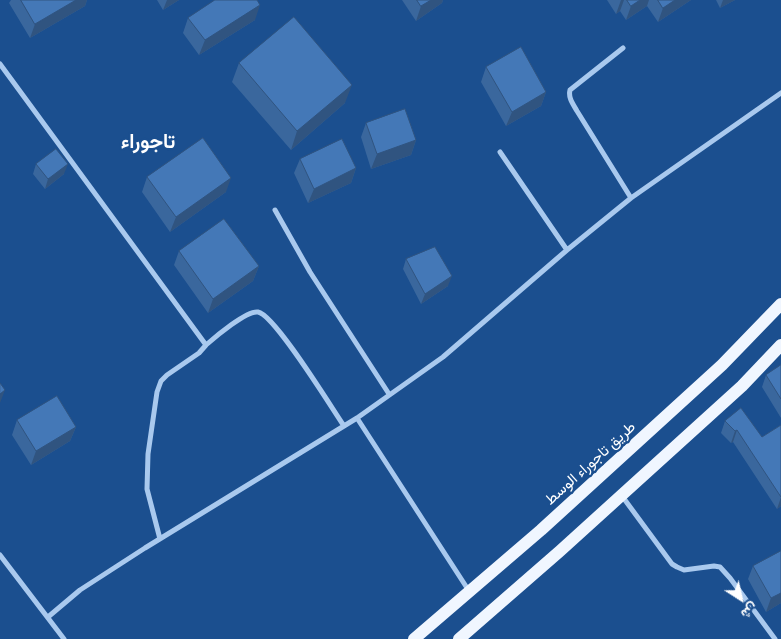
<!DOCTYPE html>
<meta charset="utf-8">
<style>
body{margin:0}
#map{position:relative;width:781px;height:639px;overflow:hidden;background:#1b4f8f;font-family:Ubuntu,Vazirmatn,sans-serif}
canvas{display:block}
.north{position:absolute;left:716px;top:574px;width:50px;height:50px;-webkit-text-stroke:4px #1b4f8f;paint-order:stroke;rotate:145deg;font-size:14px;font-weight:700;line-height:20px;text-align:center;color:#fff}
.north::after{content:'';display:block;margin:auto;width:18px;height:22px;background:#fff;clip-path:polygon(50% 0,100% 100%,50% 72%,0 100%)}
</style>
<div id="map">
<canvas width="781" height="639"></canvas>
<div class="north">ش</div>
</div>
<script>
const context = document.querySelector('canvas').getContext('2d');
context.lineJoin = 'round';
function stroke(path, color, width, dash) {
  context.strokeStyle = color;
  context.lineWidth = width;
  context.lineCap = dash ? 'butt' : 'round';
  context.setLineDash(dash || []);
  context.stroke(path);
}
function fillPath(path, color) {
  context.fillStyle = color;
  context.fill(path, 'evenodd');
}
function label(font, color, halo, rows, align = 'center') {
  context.font = font + ' Ubuntu,Vazirmatn,sans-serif';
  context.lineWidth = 4.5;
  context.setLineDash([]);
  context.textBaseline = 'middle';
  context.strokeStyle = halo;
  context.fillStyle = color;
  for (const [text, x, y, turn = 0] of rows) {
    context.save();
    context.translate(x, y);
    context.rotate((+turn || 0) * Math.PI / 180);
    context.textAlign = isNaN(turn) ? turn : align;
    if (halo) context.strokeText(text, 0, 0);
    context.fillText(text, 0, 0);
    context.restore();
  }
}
stroke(new Path2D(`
 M623 48 570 90C568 98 573 104 577 111L631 198
 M0 64 206 345C215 337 247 310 258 312 275 315 331 407 344 426
 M500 152 567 250
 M275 210 310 272 389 394
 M357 418 469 591
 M622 496 672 564 677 567 684 570 714 566 720 567 730 578 775 639
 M160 539 147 489 148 454 157 392 161 381 167 375 199 353 206 345
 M0 555 64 639
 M48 617 80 590 145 548 357 418 443 357 567 250 631 198 781 93`), '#a9c9ee', 5);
stroke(new Path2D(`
 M414 639 541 530 722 365 781 304
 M459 639 560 551 742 386 781 345`), '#f0f6ff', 12);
fillPath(new Path2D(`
 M11 0H87L85 6 30 38 9 3Z
 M157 0H179L163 10Z
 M402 0H443L442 3 416 21Z
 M607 0H691L658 22 647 6 626 20 620 11 616 14Z
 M716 0H735L720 8Z
 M188 18 255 20 199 55 183 33Z
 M239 63 345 103 291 150 232 82Z
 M486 67 546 92 541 106 506 126 481 82Z
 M366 123 416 140 411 155 371 169 361 137Z
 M300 159 356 168 351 183 308 203 294 173Z
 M36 164 64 174 45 189 33 174Z
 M147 177 226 192 170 232 142 192Z
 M179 251 259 266 253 281 208 313 174 265Z
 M406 259 448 286 421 304 403 269Z
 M781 365V418L762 387 766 375Z
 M17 420 76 427 70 441 31 465 12 435Z
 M725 421 762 437 781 425V506L777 509 733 442 731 443 721 433Z
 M753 566 781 603 766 612 748 579Z`), '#3a679d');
fillPath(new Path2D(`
 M76 0H87L85 6 30 38 35 24Z
 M167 0H179L163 10Z
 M431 0H443L442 3 416 21 421 6Z
 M621 0H624L620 11 616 14Z
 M640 0H649L647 6 626 20 631 6Z
 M675 0H691L658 22 663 8Z
 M723 0H735L720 8Z
 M260 5 255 20 199 55 205 40Z
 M352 85 345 103 291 150 297 131Z
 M546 92 541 106 506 126 512 112Z
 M416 140 411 155 371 169 377 154Z
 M68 164 64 174 45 189 48 179Z
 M356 168 351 183 308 203 314 189Z
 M231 178 226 192 170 232 176 217Z
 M259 266 253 281 208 313 213 299Z
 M452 276 448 286 421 304 425 294Z
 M5 390 0 403V394Z
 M76 427 70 441 31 465 36 451Z
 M737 430 733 442 731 443 735 431Z
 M781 497V506L777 509Z
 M781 593V603L766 612 771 598Z`), '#305480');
const building = new Path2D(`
 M21 0H76L35 24Z
 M215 0H257L260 5 205 40 188 18Z
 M417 0H431L421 6Z
 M627 0H640L631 6Z
 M658 0H675L663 8Z
 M294 17 352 85 297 131 239 63Z
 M521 47 546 92 512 112 486 67Z
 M405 109 416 140 377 154 366 123Z
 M203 138 231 178 176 217 147 177Z
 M342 139 356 168 314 189 300 159Z
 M56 149 68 164 48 179 36 164Z
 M224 219 259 266 213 299 179 251Z
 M435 247 452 276 425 294 406 259Z
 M781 365V399L766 375Z
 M0 383 5 390 0 394Z
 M57 396 76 427 36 451 17 420Z
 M741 408 762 437 781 425V497L737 430 735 431 725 421Z
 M781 551V593L771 598 753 566Z`);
fillPath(building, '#4478b7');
stroke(building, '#305480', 1);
label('15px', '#fff', '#1b4f8f', [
 ["طريق تاجوراء الوسط",590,463,-42]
]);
label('bold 20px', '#fff', '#1b4f8f', [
 ["تاجوراء",148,141]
]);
</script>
